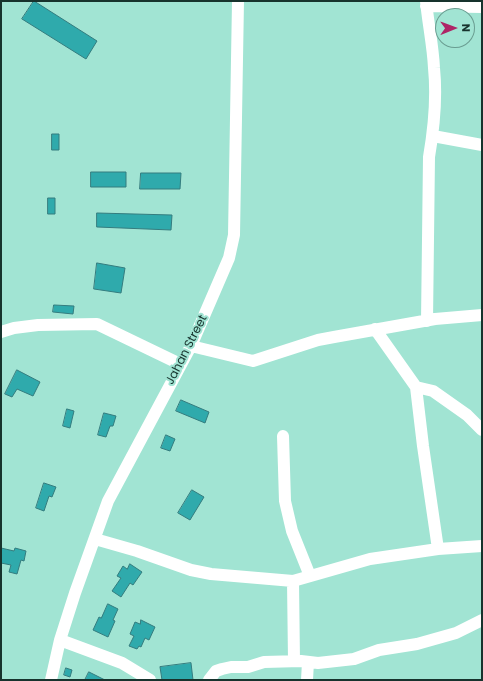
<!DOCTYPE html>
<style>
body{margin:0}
#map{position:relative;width:483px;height:681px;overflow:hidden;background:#a1e4d3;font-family:Poppins,sans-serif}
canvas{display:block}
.frame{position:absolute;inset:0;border:2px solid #17332d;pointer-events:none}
.north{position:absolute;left:435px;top:8px;width:40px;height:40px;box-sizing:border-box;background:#a1e4d3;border:1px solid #6a9d91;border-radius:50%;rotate:89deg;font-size:11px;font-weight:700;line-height:16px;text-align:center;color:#17332d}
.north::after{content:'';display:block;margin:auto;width:14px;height:18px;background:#ae2466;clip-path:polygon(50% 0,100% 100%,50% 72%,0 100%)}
</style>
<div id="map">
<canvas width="483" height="681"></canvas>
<div class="frame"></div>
<div class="north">N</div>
</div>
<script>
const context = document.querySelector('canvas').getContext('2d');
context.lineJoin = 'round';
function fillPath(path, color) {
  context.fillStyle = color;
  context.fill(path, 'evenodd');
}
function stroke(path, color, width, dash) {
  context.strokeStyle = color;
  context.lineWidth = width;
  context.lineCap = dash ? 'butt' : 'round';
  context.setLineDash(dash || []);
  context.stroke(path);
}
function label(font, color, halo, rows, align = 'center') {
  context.font = font + ' Poppins,sans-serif';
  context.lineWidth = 4;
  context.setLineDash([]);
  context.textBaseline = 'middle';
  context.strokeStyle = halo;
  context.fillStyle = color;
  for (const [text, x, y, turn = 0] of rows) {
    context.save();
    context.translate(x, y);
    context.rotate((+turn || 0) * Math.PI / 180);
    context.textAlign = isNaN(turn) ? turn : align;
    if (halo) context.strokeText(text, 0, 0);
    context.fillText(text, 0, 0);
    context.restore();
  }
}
const building = new Path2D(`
 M34 1 97 41 86 59 22 19Z
 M52 134H59V150H52Z
 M91 172H126V187H91Z
 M141 173H181L180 189H140Z
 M48 198H55V214H48Z
 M97 213 172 215 171 230 97 227Z
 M97 263 125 268 121 293 94 289Z
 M54 305 74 306 73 314 53 312Z
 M17 370 40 382 33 396 17 389 12 397 5 394Z
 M181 400 209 412 205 423 176 411Z
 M67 409 74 411 70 428 63 426Z
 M104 413 116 416 113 426H110L106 437 98 435Z
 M166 435 175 439 170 451 161 448Z
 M44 483 56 487 52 497 49 496 44 511 36 508Z
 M192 490 204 497 190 520 178 513Z
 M1 548 14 551 15 548 26 551 24 561 21 560 17 574 9 572 11 565 1 563Z
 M130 564 142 572 133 585 130 583 121 597 112 591 121 578 117 576 123 566 127 569Z
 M108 604 118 609 113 620 115 621 108 637 93 630 99 617 101 618Z
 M141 620 155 627 149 640 145 638 141 647 139 646 137 649 129 646 134 636 130 634 135 622 140 624Z
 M191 663 193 680H162L160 667Z
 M66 668 72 670 70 677 64 675Z
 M89 672 105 680H85Z`);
fillPath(building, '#2faaac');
stroke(building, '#347c7e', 1);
stroke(new Path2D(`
 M426 1C428 23 433 46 434 68 437 98 434 128 429 157L427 321
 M426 6 482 7
 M433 136 482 145
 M375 329 416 387 423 446 438 549
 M1 332 14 328 38 325 97 324 180 364
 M191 346 253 361 318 340 334 337 435 319 482 315
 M416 387 433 391 467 415 482 430
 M283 436 285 501 292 531 310 576
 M95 539 137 551 191 570 211 574 293 581 370 559 438 549 482 546
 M293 581 294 661
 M60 640 122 663 150 680
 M51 680 60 640 75 593 108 501 191 346 229 258 234 235 238 1
 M209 680 216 671 222 669 231 667H248L264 662 301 661 318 663 354 659 379 650 417 644 456 633 482 620
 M307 680 308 662`), '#fff', 12);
label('12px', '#17332d', '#a1e4d3', [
 ["Jahan Street",187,350,-63]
]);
</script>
